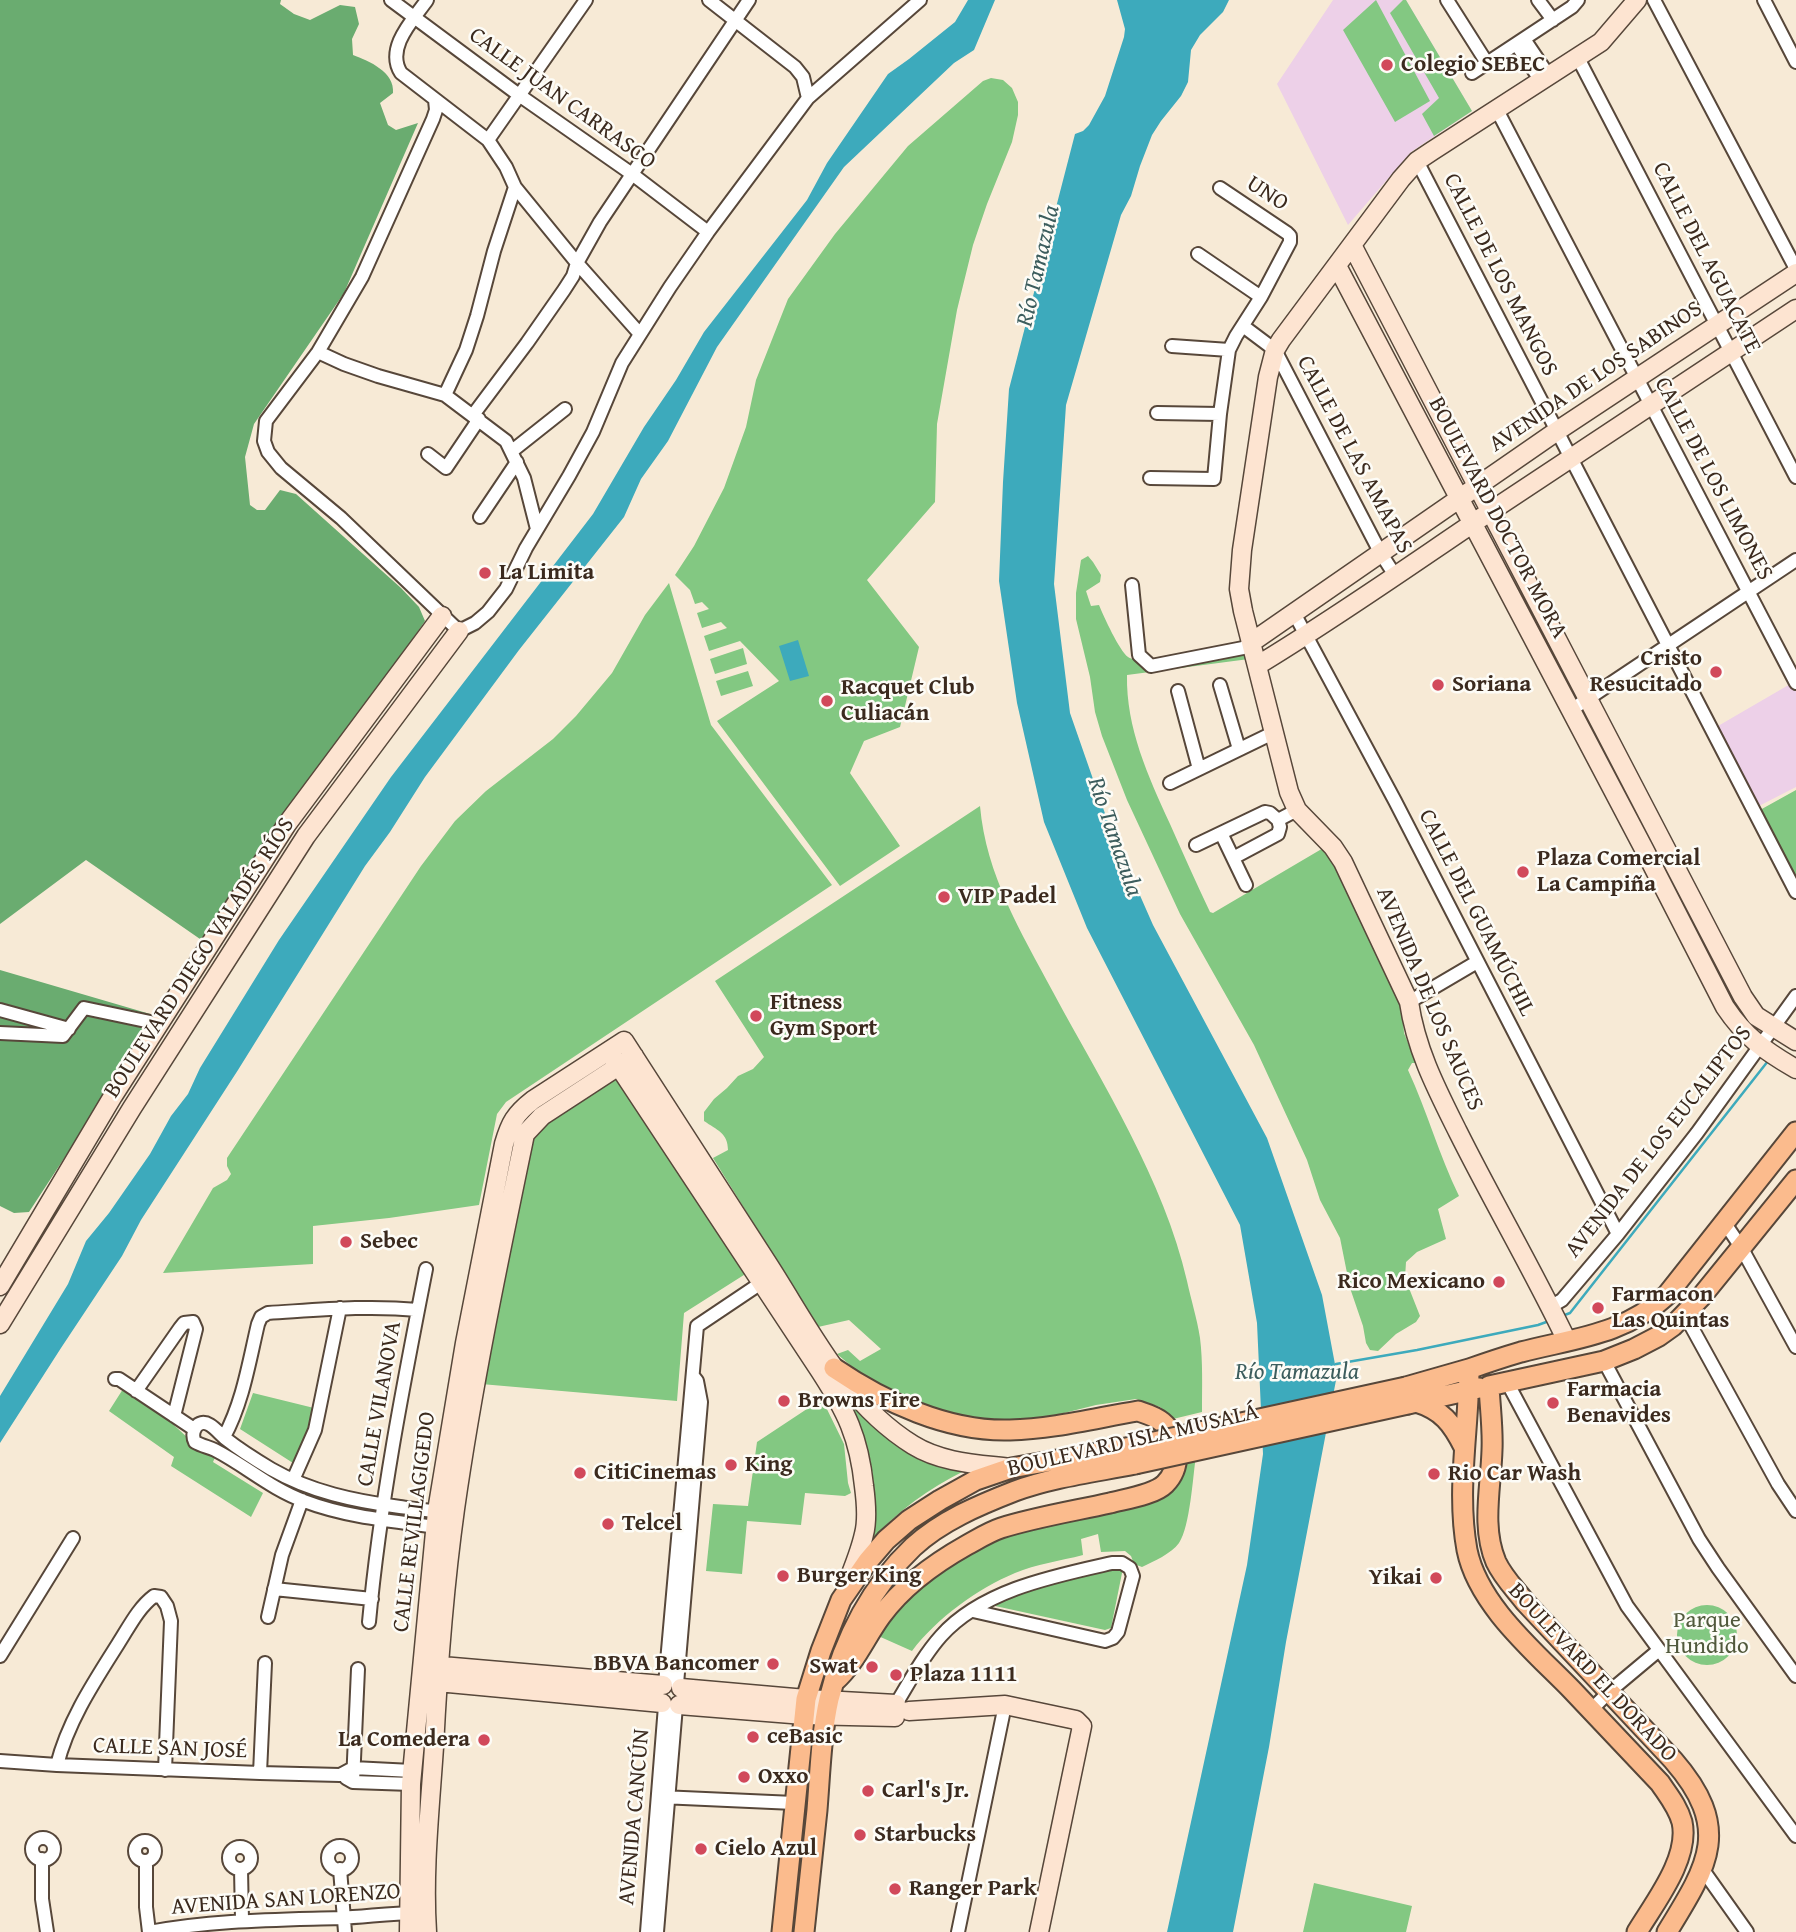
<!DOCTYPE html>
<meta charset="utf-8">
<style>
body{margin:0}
canvas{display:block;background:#f7ead6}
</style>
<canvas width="1796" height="1932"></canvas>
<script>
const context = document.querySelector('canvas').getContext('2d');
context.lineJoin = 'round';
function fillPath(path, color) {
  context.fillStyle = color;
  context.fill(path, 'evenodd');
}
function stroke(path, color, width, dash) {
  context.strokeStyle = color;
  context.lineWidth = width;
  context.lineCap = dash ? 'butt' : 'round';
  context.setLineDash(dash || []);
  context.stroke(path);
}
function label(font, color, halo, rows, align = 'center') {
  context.font = font + ' "Gentium Book Plus",serif';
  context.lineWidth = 5;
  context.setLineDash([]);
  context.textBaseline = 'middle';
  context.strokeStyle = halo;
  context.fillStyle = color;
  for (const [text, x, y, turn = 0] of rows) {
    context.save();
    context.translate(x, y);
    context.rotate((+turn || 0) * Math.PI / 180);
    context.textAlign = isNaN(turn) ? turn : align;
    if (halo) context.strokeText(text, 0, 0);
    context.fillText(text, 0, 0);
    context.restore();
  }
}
fillPath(new Path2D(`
 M1333 0H1406L1472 111 1411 152 1348 225 1277 84Z
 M1792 683 1796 691V787L1755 808 1718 726Z`), '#edd0e8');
fillPath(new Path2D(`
 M1376 0 1430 101 1395 122 1343 30Z
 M1403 0H1406L1472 111 1434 136 1422 114 1439 98 1390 13Z
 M991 78 1003 80 1012 88 1018 102V115L1012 142 987 204 973 245 957 310 937 424 935 502 867 580 919 647 900 727 864 741 850 773 900 846 840 886 717 721 779 681 740 641 709 651 704 636 727 628 721 622 702 628 697 613 709 609 702 602 695 604 690 590 675 575 694 546 724 488 746 427 756 380 788 299 835 234 908 146 983 81Z
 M1088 556 1093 562 1101 575 1100 582 1086 591 1091 606 1099 605C1104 617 1119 650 1128 657 1143 668 1225 653 1246 650L1249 659 1127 675C1126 728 1148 776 1170 824 1183 853 1196 883 1210 912L1213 913 1325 847 1401 993 1404 1033 1416 1063H1412L1408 1070C1427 1111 1439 1155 1459 1196L1438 1209 1446 1239 1417 1252 1406 1262 1405 1278 1420 1316 1416 1322 1396 1334 1378 1351 1370 1350 1366 1343 1363 1326 1350 1288 1340 1238 1320 1200 1307 1160 1254 1045 1180 914 1127 800 1102 736 1095 712 1090 677 1076 619V593L1081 560Z
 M669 583 711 725 832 885 506 1102 497 1114 479 1205 389 1218 313 1226V1264L163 1273 213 1188 227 1180 231 1174 227 1166V1158L421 866 455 821 486 791 553 739 576 716 612 673 645 615Z
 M743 648 747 664 715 674 710 659Z
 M748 671 753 686 721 696 716 681Z
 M1796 790V878L1760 810Z
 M980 806C986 875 1021 932 1053 992 1102 1083 1164 1180 1187 1281 1191 1300 1197 1318 1200 1338 1203 1362 1202 1387 1202 1412L1173 1419 1160 1407 1136 1399 1096 1405 1056 1415 1016 1420 976 1418 937 1409 892 1390 863 1376 837 1354 848 1350 860 1361 881 1349 849 1320 818 1327 713 1158 728 1150C728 1133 717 1130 704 1121V1112L714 1099 727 1088 738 1076 753 1069 764 1057 715 981Z
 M614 1072 747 1273 684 1313 677 1401 481 1384 530 1143 536 1127Z
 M811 1348 853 1398 964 1471C929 1488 898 1511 871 1540 876 1504 876 1467 862 1433 850 1403 828 1375 811 1348Z
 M123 1389 163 1415 189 1439 216 1455 213 1462 263 1493 251 1517 171 1466 174 1457 109 1411Z
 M253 1393 314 1408 309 1427 293 1463 240 1429Z
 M822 1399 844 1444 848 1483 851 1493 845 1496 805 1493 801 1525 747 1521 742 1574 706 1571 713 1504 748 1506 757 1442Z
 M1196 1455C1193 1476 1190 1527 1179 1543 1171 1554 1154 1561 1142 1567L1134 1564 1131 1556 1125 1551 1101 1552 1098 1534 1081 1539 1083 1555C1060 1561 1036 1564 1015 1573 977 1589 937 1618 912 1651L876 1635 893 1608 983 1540 1154 1496 1182 1457Z
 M1102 1565 1123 1568 1111 1628 1105 1630 986 1604Z
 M1677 1635a30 30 0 1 1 60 0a30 30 0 1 1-60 0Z
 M1314 1883 1412 1906 1406 1932H1303Z`), '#83c882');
fillPath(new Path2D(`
 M0 0H281L280 4 294 14 310 20 340 5 355 7 359 24 352 39 353 55C369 61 395 72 393 93L380 103 388 125 396 130 418 123 344 293 254 424 245 457 250 505 257 510H265L280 490 296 494 401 588 419 607 425 621 214 928 200 939 86 860 0 924Z
 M0 970 157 1016 29 1212 14 1213 0 1206Z`), '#6aac70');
fillPath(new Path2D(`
 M968 0H995L974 50 954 63 844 167 717 347 668 441 641 479 624 517 519 650 425 777 390 832 365 866 238 1070 141 1220 122 1256 61 1348 0 1443V1396L68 1284 86 1241 109 1213 150 1154 171 1116 188 1094 200 1068 279 940 391 777 593 514 644 427 676 380 704 332 807 200 827 163 888 74 909 59 955 22Z
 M1117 0H1229L1223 12 1200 35 1191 50 1188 82 1181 96 1161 121 1152 135 1140 166 1131 196 1121 215 1066 405 1054 584 1070 713 1109 825 1153 925 1267 1138 1322 1295 1337 1375 1286 1642 1269 1747 1233 1932H1167L1247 1565 1263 1454 1257 1323 1240 1225 1087 928 1044 822 1017 703 999 581 1003 482 1009 389 1075 134 1083 131 1089 125 1105 96 1124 37 1125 29Z
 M798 640 809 676 790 681 779 646Z`), '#3daabc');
stroke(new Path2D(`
 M1562 1316 1570 1313 1768 1061
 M1336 1364 1417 1350 1538 1325 1549 1321`), '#3daabc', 2.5);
const street = new Path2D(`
 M391 0 519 95 632 174 708 232
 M427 0C413 20 385 48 401 73L488 140 506 167 515 187 577 263 640 334
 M709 0 795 67 803 77 808 98
 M1447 0 1487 63
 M1538 0 1553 20
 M1654 0 1796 269
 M1764 0 1796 62
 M1524 39 1549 76
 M1516 44 1541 81
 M1578 58 1796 477
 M1472 73 1572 7 1578 0
 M435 100 436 110 433 119 362 277 318 352 266 421 264 441 268 452 281 468 341 518 459 631 475 623 488 612 506 589 526 548 569 476 593 432 622 363 670 287 708 232 808 98 920 0
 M1496 108 1796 683
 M488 140 586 0
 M1417 161 1796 892
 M1198 254 1261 297
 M1243 326 1275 350 1380 552 1396 577
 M1172 346 1229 350
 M318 352 344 364 378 376 445 395 506 441 524 478 537 529
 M445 395 466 350 477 316 494 251 515 187
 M1157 413 1220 414
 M473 415 527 343 564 290 573 276 577 263 600 222 749 0
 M512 451 565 409
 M428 454 446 468 479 419
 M1150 478 1214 479 1220 414 1229 350 1236 336 1261 297 1290 242V236L1287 233 1220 188
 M480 517 517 462
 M1132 585 1139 655 1151 666 1243 648 1252 642
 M1294 613 1395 801 1618 1234
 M1220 685 1239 749
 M1178 691 1199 769
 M1571 710 1796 560
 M1170 783 1275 732
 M1221 833 1246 885
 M1196 845 1265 812 1270 813 1278 820 1297 810
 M1233 858 1278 834 1280 827 1278 820
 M1409 1002 1477 962
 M0 1010 69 1029
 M0 1033 63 1036 84 1008 160 1024
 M1724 1222 1741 1247 1796 1347
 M1550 1307 1562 1300 1618 1234 1697 1133 1796 996
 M1685 1315 1778 1484 1796 1511
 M1604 1361 1699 1539 1718 1568 1796 1676
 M115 1379H119L194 1429
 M1507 1382 1627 1606 1796 1836
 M136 1391 180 1328 184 1323 193 1322 196 1329 174 1416
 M224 1437C243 1402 249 1362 258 1324L261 1317 268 1313C318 1310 367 1305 418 1310
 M293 1480 315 1430 340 1308
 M436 1527C392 1521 346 1517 304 1501 271 1489 246 1466 215 1450 209 1447 202 1446 195 1442 190 1433 197 1417 210 1425 215 1428 221 1435 226 1439 240 1450 256 1460 271 1469 311 1492 355 1501 400 1507 415 1509 429 1511 444 1512
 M274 1589 372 1599
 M268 1617 282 1555 302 1500
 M369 1622C380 1503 403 1386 426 1269
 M0 1656 73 1538
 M665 1684 697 1326 767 1279
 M677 1684 701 1402 697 1381 693 1376
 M1591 1710 1610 1691 1659 1650
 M895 1711 896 1704C910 1681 923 1656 941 1636 982 1590 1054 1576 1112 1563H1122L1130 1568 1133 1576 1118 1632 1113 1638 1105 1641 973 1611
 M0 1761 57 1765 260 1773 340 1775 353 1768 412 1771
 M57 1765C68 1721 94 1682 118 1644 129 1627 138 1608 154 1596L161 1597 167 1606 171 1621 165 1770
 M260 1773 265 1663
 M346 1778 353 1782 411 1784
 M353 1782 358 1669
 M661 1797 794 1803
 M32 1849a11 11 0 1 1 22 0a11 11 0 1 1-22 0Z
 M135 1851a10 10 0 1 1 20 0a10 10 0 1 1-20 0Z
 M328 1858a12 12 0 1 1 24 0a12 12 0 1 1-24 0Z
 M229 1858a11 11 0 1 1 22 0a11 11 0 1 1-22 0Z
 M42 1859V1899L47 1932
 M146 1862V1907L149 1932C214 1920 274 1920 339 1918 365 1917 390 1913 415 1913
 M241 1869 242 1920
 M340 1869 345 1932
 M1703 1870 1747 1932
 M647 1932 665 1706
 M657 1932 676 1706
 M958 1932 1005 1705`);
const secondary = new Path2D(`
 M1352 245 1743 997 1756 1016 1796 1041
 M1337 266 1644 849 1725 1007C1745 1037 1765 1051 1796 1069
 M1252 642 1557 431 1796 273
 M1258 665C1339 616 1415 562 1494 509 1594 442 1695 376 1796 309
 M612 1056 820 1371C846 1411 859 1437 864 1486 866 1501 868 1519 864 1534 860 1552 853 1569 846 1586
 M0 1286 113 1096 287 824 442 616
 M0 1324 132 1108 306 836 459 631
 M1567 1341C1533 1270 1493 1202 1458 1132 1437 1090 1416 1050 1409 1002L1343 862 1333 847 1297 810 1289 792 1243 611 1239 589 1242 550 1268 377 1275 350 1281 340 1401 179 1417 161 1432 151 1601 42 1637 0
 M430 1665 663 1685
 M427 1681 662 1703
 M681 1688 806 1699 896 1704
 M679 1705 804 1715 895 1717
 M909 1711 1005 1705 1076 1720 1082 1726 1039 1932
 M409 1932 411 1784 437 1511 465 1343 504 1144C510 1123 515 1114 533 1100L624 1041C671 1115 720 1189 768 1264 810 1329 845 1403 913 1445 942 1463 978 1464 1011 1468
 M427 1932C423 1871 430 1808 434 1747 438 1667 444 1588 455 1509 473 1383 499 1259 525 1134L542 1116 634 1056`);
const primary = new Path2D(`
 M834 1368C884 1402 948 1432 1010 1430 1053 1429 1096 1418 1138 1411 1147 1414 1155 1416 1162 1422 1180 1437 1182 1467 1165 1484 1154 1495 1125 1499 1110 1503 1074 1511 1036 1517 1001 1528 989 1532 978 1539 967 1545 935 1563 903 1586 881 1616 865 1638 855 1663 835 1681
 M1406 1387 1469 1369
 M1416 1402C1442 1410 1452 1423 1464 1447
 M1408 1404 1479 1388
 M782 1932 806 1699 821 1651 841 1600 868 1561 886 1540 909 1520 940 1500 976 1480 1011 1468 1131 1447
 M804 1932C808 1891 813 1851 817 1810 820 1773 821 1735 829 1699 843 1642 870 1588 913 1547 941 1521 979 1505 1015 1491 1053 1477 1095 1472 1135 1464
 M1637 1932C1655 1902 1690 1858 1682 1822 1678 1807 1668 1795 1660 1783 1631 1752 1601 1721 1572 1690 1535 1652 1478 1605 1467 1550 1456 1490 1469 1429 1469 1369 1486 1363 1504 1357 1521 1352 1575 1338 1624 1335 1667 1295L1796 1132
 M1667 1932C1709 1864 1732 1828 1673 1760L1525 1602C1515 1589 1503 1577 1496 1562 1481 1527 1491 1487 1492 1450 1493 1429 1490 1407 1489 1386L1604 1361 1634 1349 1659 1336 1673 1326 1701 1297 1796 1180`);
stroke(street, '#57473a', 16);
stroke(secondary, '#57473a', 21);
stroke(primary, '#57473a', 23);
stroke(street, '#fff', 12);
stroke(secondary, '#fde4d1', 18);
stroke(primary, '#fbbb8d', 19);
const primaryBridge = new Path2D(`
 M1131 1447 1406 1387
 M1135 1464 1408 1404`);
stroke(primaryBridge, '#57473a', 23, []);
stroke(primaryBridge, '#fbbb8d', 19);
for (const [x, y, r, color] of [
 [1387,65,7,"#d1495b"],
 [485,573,7,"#d1495b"],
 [1716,672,7,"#d1495b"],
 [1438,685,7,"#d1495b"],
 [827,701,7,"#d1495b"],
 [1523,872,7,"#d1495b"],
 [944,897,7,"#d1495b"],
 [756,1016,7,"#d1495b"],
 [346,1242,7,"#d1495b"],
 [1499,1282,7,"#d1495b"],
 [1598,1308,7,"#d1495b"],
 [784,1401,7,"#d1495b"],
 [1553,1403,7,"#d1495b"],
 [731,1465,7,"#d1495b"],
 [580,1473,7,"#d1495b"],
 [1434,1474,7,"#d1495b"],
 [608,1524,7,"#d1495b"],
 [783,1576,7,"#d1495b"],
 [1436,1578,7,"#d1495b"],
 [773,1664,7,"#d1495b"],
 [872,1667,7,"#d1495b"],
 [896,1675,7,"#d1495b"],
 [753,1737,7,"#d1495b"],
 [484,1740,7,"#d1495b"],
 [744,1777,7,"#d1495b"],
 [868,1791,7,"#d1495b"],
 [860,1835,7,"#d1495b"],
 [701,1849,7,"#d1495b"],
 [895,1889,7,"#d1495b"]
]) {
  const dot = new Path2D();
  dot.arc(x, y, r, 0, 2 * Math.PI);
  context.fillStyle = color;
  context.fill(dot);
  stroke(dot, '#fdfcf7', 2.5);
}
label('bold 23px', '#3b2a1e', '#fdfcf7', [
 ["Colegio SEBEC",1401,65],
 ["La Limita",499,573],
 ["Cristo",1702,659,"right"],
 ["Resucitado",1702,685,"right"],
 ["Soriana",1452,685],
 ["Racquet Club",841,688],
 ["Culiacán",841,714],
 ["Plaza Comercial",1537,859],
 ["La Campiña",1537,885],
 ["VIP Padel",958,897],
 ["Fitness",770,1003],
 ["Gym Sport",770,1029],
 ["Sebec",360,1242],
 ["Rico Mexicano",1485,1282,"right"],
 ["Farmacon",1612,1295],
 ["Las Quintas",1612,1321],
 ["Farmacia",1567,1390],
 ["Benavides",1567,1416],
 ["Browns Fire",798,1401],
 ["King",745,1465],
 ["CitiCinemas",594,1473],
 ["Rio Car Wash",1448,1474],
 ["Telcel",622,1524],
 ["Burger King",797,1576],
 ["Yikai",1422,1578,"right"],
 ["BBVA Bancomer",759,1664,"right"],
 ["Swat",858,1667,"right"],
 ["Plaza 1111",910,1675],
 ["ceBasic",767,1737],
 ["La Comedera",470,1740,"right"],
 ["Oxxo",758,1777],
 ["Carl's Jr.",882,1791],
 ["Starbucks",874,1835],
 ["Cielo Azul",715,1849],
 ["Ranger Park",909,1889]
], 'left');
label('23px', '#3b2a1e', '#fdfcf7', [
 ["CALLE JUAN CARRASCO",562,99,36],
 ["UNO",1267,194,33],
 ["CALLE DEL AGUACATE",1706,258,63],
 ["CALLE DE LOS MANGOS",1500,275,63],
 ["AVENIDA DE LOS SABINOS",1596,377,-34],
 ["CALLE DE LAS AMAPAS",1354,455,62],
 ["CALLE DE LOS LIMONES",1713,479,62],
 ["BOULEVARD DOCTOR MORA",1497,518,62],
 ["CALLE DEL GUAMÚCHIL",1476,913,63],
 ["BOULEVARD DIEGO VALADÉS RÍOS",200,958,-57],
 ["AVENIDA DE LOS SAUCES",1429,999,67],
 ["AVENIDA DE LOS EUCALIPTOS",1659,1142,-52],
 ["CALLE VILANOVA",380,1404,-80],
 ["BOULEVARD ISLA MUSALÁ",1133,1441,-13],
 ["CALLE REVILLAGIGEDO",415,1522,-83],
 ["BOULEVARD EL DORADO",1592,1673,47],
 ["CALLE SAN JOSÉ",170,1749,2],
 ["AVENIDA CANCÚN",635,1817,-85],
 ["AVENIDA SAN LORENZO",286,1900,-4]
]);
label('23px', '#51593c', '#fdfcf7', [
 ["Parque",1707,1621],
 ["Hundido",1707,1647]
]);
label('italic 24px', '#3c5d5d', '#fdfcf7', [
 ["Río Tamazula",1039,266,-77],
 ["Río Tamazula",1114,837,71],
 ["Río Tamazula",1297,1373]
]);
</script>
